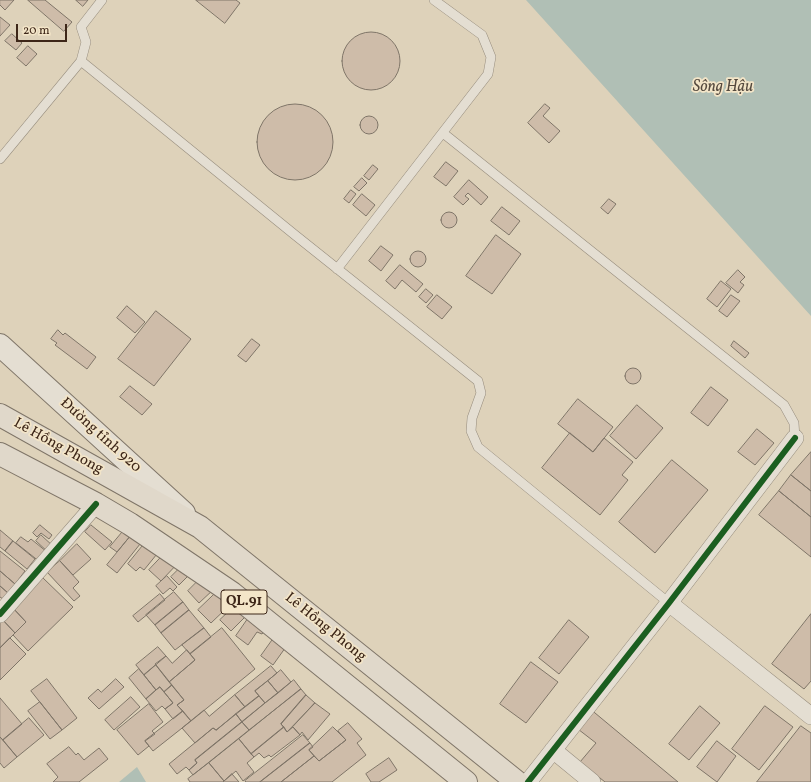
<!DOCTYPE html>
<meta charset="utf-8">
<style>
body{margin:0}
#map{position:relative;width:811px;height:782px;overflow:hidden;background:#ded2ba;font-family:Vollkorn,serif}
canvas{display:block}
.scale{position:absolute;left:16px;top:24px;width:51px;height:18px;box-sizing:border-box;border:2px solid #3d2618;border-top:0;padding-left:5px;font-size:12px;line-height:14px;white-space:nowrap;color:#3d2618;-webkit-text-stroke:3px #f3e5c8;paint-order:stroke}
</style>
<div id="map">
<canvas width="811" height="782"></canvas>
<div class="scale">20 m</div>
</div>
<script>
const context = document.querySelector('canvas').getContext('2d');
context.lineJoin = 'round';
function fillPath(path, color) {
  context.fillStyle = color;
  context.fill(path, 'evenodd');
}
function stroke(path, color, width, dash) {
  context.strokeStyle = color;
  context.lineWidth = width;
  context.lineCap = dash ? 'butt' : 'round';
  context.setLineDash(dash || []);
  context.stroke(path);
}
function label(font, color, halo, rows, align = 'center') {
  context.font = font + ' Vollkorn,serif';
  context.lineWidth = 3.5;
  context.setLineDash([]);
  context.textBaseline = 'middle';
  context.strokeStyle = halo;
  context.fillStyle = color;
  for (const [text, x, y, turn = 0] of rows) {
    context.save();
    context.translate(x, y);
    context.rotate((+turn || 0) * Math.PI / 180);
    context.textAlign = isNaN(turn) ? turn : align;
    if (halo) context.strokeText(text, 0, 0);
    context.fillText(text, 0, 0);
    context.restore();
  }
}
fillPath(new Path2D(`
 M526 0H811V316Z
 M137 767 146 782H119Z`), '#b0bfb5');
const building = new Path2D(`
 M0 0H14L5 10 0 5Z
 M28 0H45L72 22 64 31Z
 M76 0H88L83 6Z
 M196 0H236L240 3 225 23Z
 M0 17 10 25 0 36Z
 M342 61a29 29 0 1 1 58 0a29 29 0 1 1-58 0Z
 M12 34 22 43 16 50 5 41Z
 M28 46 37 54 26 66 17 58Z
 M545 104 550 108 543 116 560 131 549 143 528 123Z
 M257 142a38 38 0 1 1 76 0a38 38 0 1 1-76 0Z
 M360 125a9 9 0 1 1 18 0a9 9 0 1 1-18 0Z
 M446 162 458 171 446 186 434 177Z
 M373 165 378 169 369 180 364 176Z
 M362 178 367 183 359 191 354 187Z
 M469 180 488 197 481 205 468 193 465 196 469 199 463 205 454 197Z
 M351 190 356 194 349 203 344 199Z
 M362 194 375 205 366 216 353 205Z
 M609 199 616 204 608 214 601 208Z
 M502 207 520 221 509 235 491 221Z
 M441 220a8 8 0 1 1 16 0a8 8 0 1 1-16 0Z
 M496 235 521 254 492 294 466 276Z
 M381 246 393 255 381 271 369 261Z
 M410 259a8 8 0 1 1 16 0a8 8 0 1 1-16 0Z
 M400 265 423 284 416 292 402 280 395 289 386 281Z
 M738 270 745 277 740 282 744 285 738 293 726 283Z
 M721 281 731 289 717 307 707 299Z
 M426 289 433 295 426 303 419 297Z
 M437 295 452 307 442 319 427 307Z
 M731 295 740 301 727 317 719 311Z
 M127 306 145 322 135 333 117 318Z
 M156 311 191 339 154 386 118 359Z
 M58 330 63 335 65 333 96 357 87 369 55 345 57 343 51 339Z
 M252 339 260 345 246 362 238 356Z
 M734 341 749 353 745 358 731 346Z
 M625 376a8 8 0 1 1 16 0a8 8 0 1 1-16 0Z
 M130 386 152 404 142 415 120 397Z
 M711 387 728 400 708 426 691 413Z
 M578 399 613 427 593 452 558 424Z
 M637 405 663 428 636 459 610 436Z
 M757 429 774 443 755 465 738 452Z
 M570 433 593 452 604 438 633 462 622 475 628 480 600 515 542 468Z
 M811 452V491L791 475Z
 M672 460 708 490 655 553 619 522Z
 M791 475 811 491V517L779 491Z
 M779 491 811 517V557L759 515Z
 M40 525 52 535 49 539 41 533 37 537 33 533Z
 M91 525 112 542 105 550 85 532Z
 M125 529 131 535 117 552 110 547Z
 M0 530 13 541 5 551 0 547Z
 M134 532 144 539 117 573 107 565Z
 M41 535 54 547 49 553 36 541Z
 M21 537 28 542 31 539 47 552 40 562 16 543Z
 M149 538 161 549 144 570 140 567 136 571 128 564Z
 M13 541 35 559 27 569 5 551Z
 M77 544 91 559 73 575 60 561Z
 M168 550 180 561 161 581 149 570Z
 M0 551 25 571 15 584 0 571Z
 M60 561 79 582 73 588 80 596 74 601 47 572Z
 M185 563 193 571 179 585 171 577Z
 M0 571 15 584 8 593 0 586Z
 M167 576 177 587 173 591 170 588 163 594 156 586Z
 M42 577 73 607 28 651 13 635 26 622 12 607Z
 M202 577 214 589 199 603 188 591Z
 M0 586 8 593 3 599 0 597Z
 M222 587 234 601 211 623 198 610Z
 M174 592 183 602 155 625 146 615Z
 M160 594 165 600 138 622 133 616Z
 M183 602 189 610 161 633 155 625Z
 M238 603 248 614 231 631 220 620Z
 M12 607 26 622 15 633 1 618Z
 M189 610 204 628 175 650 161 633Z
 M252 613 269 624 262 634 257 632 248 645 236 636Z
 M811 614V681L804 689 772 664Z
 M1 618 15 633 0 648V619Z
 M569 620 589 637 559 674 539 658Z
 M204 628 211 637 190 654 182 645Z
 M222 628 255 669 191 721 177 705 184 700 169 682 195 660 190 654Z
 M276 635 288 644 273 665 261 656Z
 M10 638 26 654 0 680V648Z
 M158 647 166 656 144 675 136 665Z
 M187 650 195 660 169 682 155 664 166 656 172 663Z
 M531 662 558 682 526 723 500 704Z
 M156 665 172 685 164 692 160 687 156 690 144 675Z
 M271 666 277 673 255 691 259 696 245 707 235 695Z
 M139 669 156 690 146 699 129 678Z
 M281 670 291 682 278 693 268 681Z
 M47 679 77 718 62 730 31 691Z
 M116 679 124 687 99 709 88 698 98 689 101 692Z
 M294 680 301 689 249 730 242 722Z
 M268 681 278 693 265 703 255 691Z
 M172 685 184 700 177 705 183 711 173 719 165 709 173 703 164 692Z
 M160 687 173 703 165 709 162 706 156 711 146 699Z
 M301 689 306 695 281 724 284 727 251 754 239 739Z
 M235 695 245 707 216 730 213 728 195 743 182 728 204 710 209 716Z
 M306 695 315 703 287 732 281 724Z
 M259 696 265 703 242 722 236 714Z
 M131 697 140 707 114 730 105 720Z
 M0 698 22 724 3 740 0 737Z
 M40 702 62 730 50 739 28 711Z
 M315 703 330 714 308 740 302 732 300 735 293 727Z
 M149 704 163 722 152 731 155 734 145 741 149 746 138 755 117 730Z
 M700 706 720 723 689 760 669 744Z
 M765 706 793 727 759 770 732 749Z
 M589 708 678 782H605L580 762 596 743 574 726Z
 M183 711 191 721 153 751 145 741Z
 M236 714 242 722 195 760 197 763 189 770 186 767 177 774 169 764 213 728 216 730Z
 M29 718 44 735 17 757 3 740Z
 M242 722 249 730 193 775 189 770 197 763 195 760Z
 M348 723 362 739 357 743 366 755 332 782H281L314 756 319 761 346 740 338 731Z
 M801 726 811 733V782H757Z
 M284 727 287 732 293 727 300 735 271 757 269 755 264 758 259 753 254 757 251 754Z
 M333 727 346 740 319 761 309 750Z
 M303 735 310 743 260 782H246L245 781Z
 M0 737 17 757 4 768 0 763Z
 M239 739 254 757 247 763 254 772 243 781 236 771 224 781 209 763Z
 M717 741 736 756 717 782 697 767Z
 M310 743 313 747 309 750 314 756 281 782H260Z
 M69 747 76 755 78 753 84 760 99 748 108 759 79 782H53L58 777 47 764Z
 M389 758 397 770 379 782H371L366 774Z
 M209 763 224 781 223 782H190L188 779Z
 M232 774 239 782H223L224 781Z`);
fillPath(building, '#cebca9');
stroke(building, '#7f7568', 1);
const lane = new Path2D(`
 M81 61 295 235 478 381 481 393 472 418 471 431 478 447 669 603
 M443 133 784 405 794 423 795 438
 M0 159 81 61 86 42 81 27 102 0
 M337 269 488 74 491 57 482 35 434 0`);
const street = new Path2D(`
 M669 603 811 716
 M0 614 96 504
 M553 750 592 782
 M528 782 669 603 795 438`);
const secondary = new Path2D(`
 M0 345 184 513`);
const highway = new Path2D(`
 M0 415 200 527 517 782
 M0 454 96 504 130 524 232 593 466 782`);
stroke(lane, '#968c7d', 10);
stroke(street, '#968c7d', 18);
stroke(secondary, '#7f7568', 24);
stroke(highway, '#7f7568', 24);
stroke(lane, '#e4ded2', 9);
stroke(street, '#e4ded2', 17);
stroke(secondary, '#e4ded2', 22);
stroke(highway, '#e0d8ca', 22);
stroke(new Path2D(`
 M0 614 96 504
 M528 782 669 603 795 438`), '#1b5e20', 6);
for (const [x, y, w] of [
 [244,602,46]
]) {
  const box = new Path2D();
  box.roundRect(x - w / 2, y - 12, w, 24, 3);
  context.fillStyle = '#f3e5c8';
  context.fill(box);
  stroke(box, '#3d2618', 1);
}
label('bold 14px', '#3d2618', null, [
 ["QL.91",244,602]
]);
label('15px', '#3d2618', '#f3e5c8', [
 ["Đường tỉnh 920",100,436,42],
 ["Lê Hồng Phong",58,447,29],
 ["Lê Hồng Phong",325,628,39]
]);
label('italic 16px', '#554a3f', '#f3e5c8', [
 ["Sông Hậu",723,88]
]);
</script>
